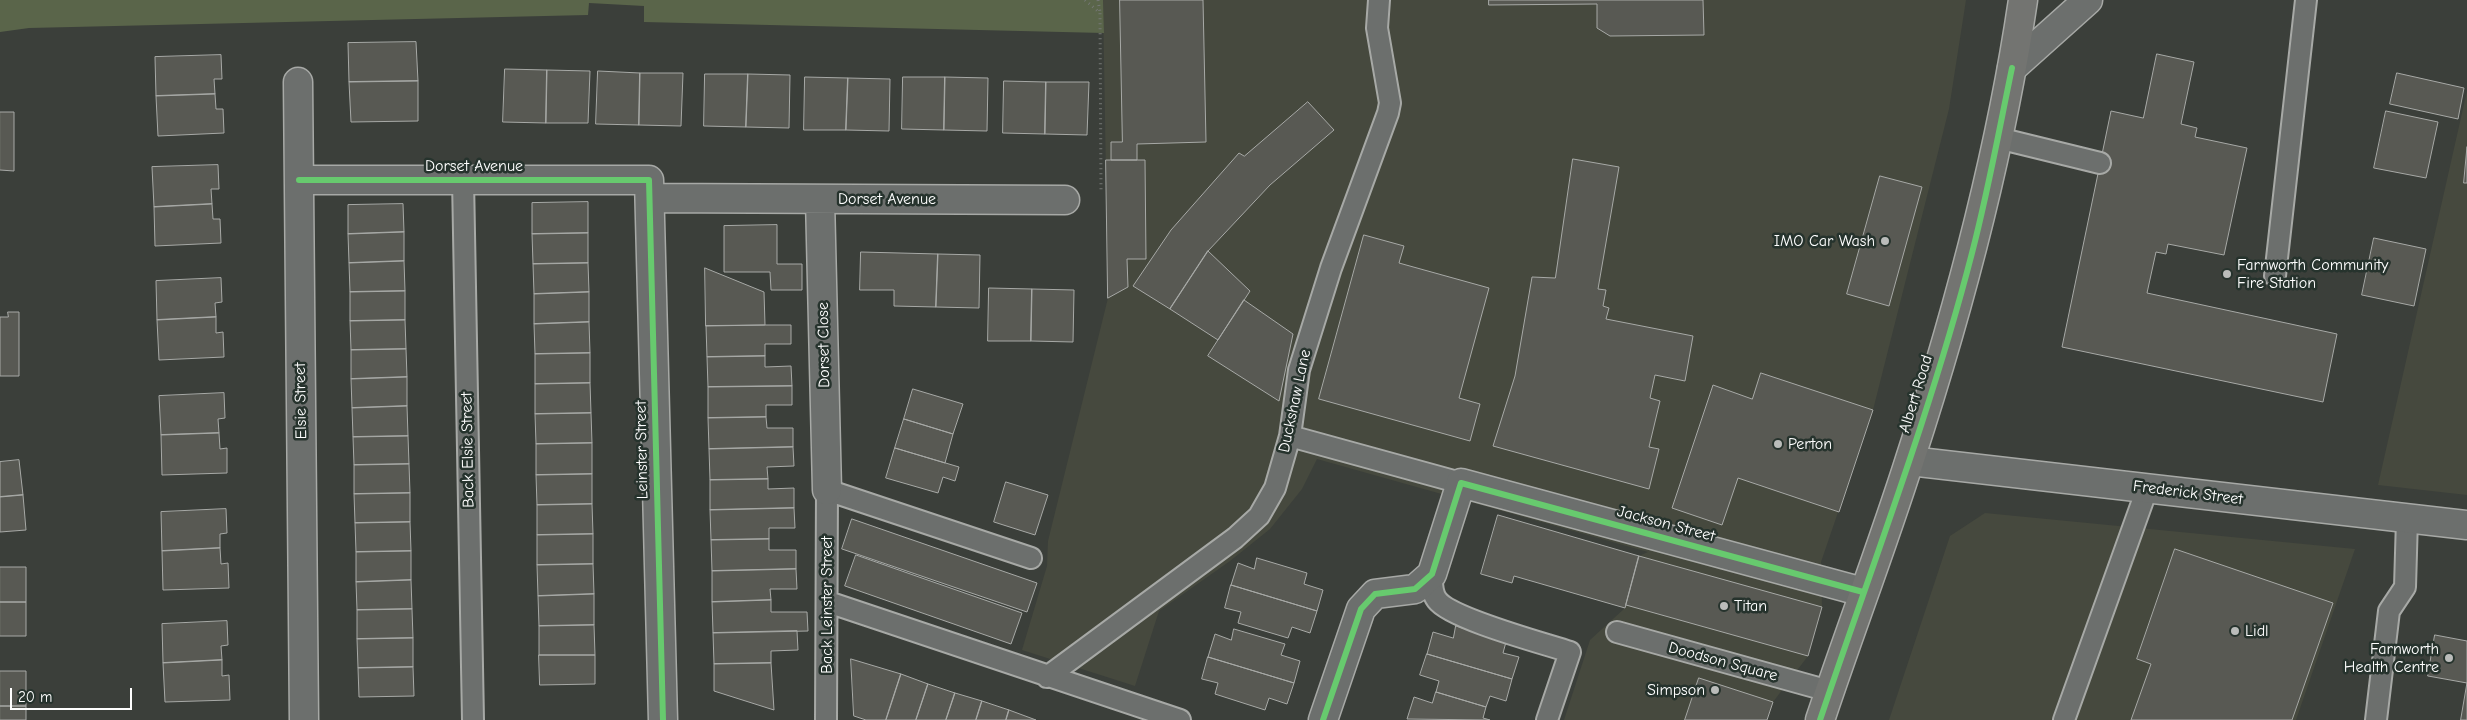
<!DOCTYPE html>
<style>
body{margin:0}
#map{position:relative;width:2467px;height:720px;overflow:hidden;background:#3b3f3a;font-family:"Comic Neue",sans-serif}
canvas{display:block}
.scale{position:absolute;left:10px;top:688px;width:122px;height:22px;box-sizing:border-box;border:2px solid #fff;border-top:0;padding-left:6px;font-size:15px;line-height:18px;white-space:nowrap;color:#fff;-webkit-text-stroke:4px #26332d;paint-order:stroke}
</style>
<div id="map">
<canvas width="2467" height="720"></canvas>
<div class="scale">20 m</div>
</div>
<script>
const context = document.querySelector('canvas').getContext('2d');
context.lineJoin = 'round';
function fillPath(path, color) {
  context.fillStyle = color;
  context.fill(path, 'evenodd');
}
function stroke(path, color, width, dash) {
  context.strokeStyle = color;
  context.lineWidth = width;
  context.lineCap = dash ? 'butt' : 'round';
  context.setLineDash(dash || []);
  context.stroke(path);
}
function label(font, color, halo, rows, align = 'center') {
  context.font = font + ' "Comic Neue",sans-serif';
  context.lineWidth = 5;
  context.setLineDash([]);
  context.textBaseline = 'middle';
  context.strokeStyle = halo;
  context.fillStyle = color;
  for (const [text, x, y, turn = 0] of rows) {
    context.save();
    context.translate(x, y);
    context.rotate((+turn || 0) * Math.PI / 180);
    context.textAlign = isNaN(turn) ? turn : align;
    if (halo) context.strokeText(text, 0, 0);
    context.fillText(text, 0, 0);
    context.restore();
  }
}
fillPath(new Path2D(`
 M1103 0H1966L1949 109 1873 410 1821 562 1822 607 1808 656 1773 702 1767 720H1564L1590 640 1625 608 1639 556 1648 552 1317 459 1302 489 1270 529 1230 561 1159 611 1135 686 1022 650 1047 566 1048 541 1108 298Z
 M2467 91V495L2378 485Z
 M1985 513 2355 549 2296 720H1889L1950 536Z`), '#46493e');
fillPath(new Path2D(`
 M0 0H1103L1104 33 644 22V6L589 3 588 15 29 28 0 32Z`), '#5a654a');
const building = new Path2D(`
 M1120 0H1203L1206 142 1137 144V160H1111V142H1122Z
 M1489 0H1703L1704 35 1610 36 1597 28V4L1489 5Z
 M416 42 418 81 349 82 348 43Z
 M2157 54 2194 62 2181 124 2197 128 2195 137 2247 148 2224 255 2168 244 2166 254 2156 252 2147 293 2337 334 2323 402 2062 347 2111 111 2143 118Z
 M221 55 222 79H214L215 94 156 96 155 57Z
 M505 69 547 70 546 123 503 122Z
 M547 70 590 71 588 123H546Z
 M598 71 640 73 639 125 596 124Z
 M640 73H683L681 126 639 125Z
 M2397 73 2464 88 2458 119 2390 104Z
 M705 74H748L746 127 704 126Z
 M748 74 790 75 789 128 746 127Z
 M805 77 848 78 846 130H804Z
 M903 77H945L944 130 902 129Z
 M945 77 988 78 987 131 944 130Z
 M848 78 890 79 889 131 846 130Z
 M418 81V121L351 122 349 82Z
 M1004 81 1046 82 1045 134 1003 133Z
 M1046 82H1089L1087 135 1045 134Z
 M215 94 216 109H223L224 133 158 136 156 96Z
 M1308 102 1334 130 1270 185 1208 251 1170 309 1133 286 1171 230 1239 153 1244 156Z
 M2386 111 2438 122 2426 178 2374 168Z
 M0 112H14V171L0 170Z
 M2467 147V183H2464Z
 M1573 159 1619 167 1598 289 1606 290 1603 306 1609 308 1606 319 1693 336 1685 381 1655 375 1650 398 1660 401 1649 447 1659 449 1649 489 1493 446 1515 376 1532 277 1555 278Z
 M1106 160H1145L1146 259H1127L1128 287 1108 298Z
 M218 165 219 189H211L212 204 154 207 152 167Z
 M1880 176 1922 187 1889 306 1847 294Z
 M588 202V233L532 234V203Z
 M212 204 213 219H220L221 243 155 246 154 207Z
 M403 204 404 232 348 234V205Z
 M777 225V264H802V290H771L770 272H724V226Z
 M404 232V261L349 263 348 234Z
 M588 233V263L533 264 532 234Z
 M1364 235 1404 246 1399 263 1489 288 1459 398 1480 404 1470 441 1319 399Z
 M2374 238 2426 249 2414 306 2362 295Z
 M1208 251 1250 291 1218 340 1170 309Z
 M861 252 938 254 936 307 894 306V290H860Z
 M938 254 980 255 979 308 936 307Z
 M404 261 405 291 350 292 349 263Z
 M588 263 589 292 534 294 533 264Z
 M705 268 764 292 765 325 706 326Z
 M221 278 222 302 215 303 216 317 157 320 156 281Z
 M989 288 1032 289 1031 341H988Z
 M1032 289 1074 290 1073 342 1031 341Z
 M405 291V320L350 321V292Z
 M589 292V322L534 324V294Z
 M1244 300 1293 334 1279 401 1208 356Z
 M8 312H19V376H0V317H8Z
 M216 317V333L223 332 224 357 159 360 157 320Z
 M405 320 406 349 351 350 350 321Z
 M589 322 590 353 535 354 534 324Z
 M765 325H791V344H765V356L707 357 706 326Z
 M406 349 407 377 351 379V350Z
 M590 353V383L535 384V354Z
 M765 356V367L791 366 792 386 708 387 707 357Z
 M1761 373 1873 410 1839 512 1738 478 1722 525 1672 508 1713 385 1752 399Z
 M407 377V406L352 408 351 379Z
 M590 383 591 413 535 414V384Z
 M792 386V405H766V417L708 418V387Z
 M913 389 963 404 953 434 904 419Z
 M224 393 225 418 218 419 219 433 161 435 159 396Z
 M407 406 408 436 353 437 352 408Z
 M591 413 592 443 536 444 535 414Z
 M766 417 767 428H793V447L709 449 708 418Z
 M904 419 953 434 945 463 895 448Z
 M219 433 220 449 227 448V473L162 475 161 435Z
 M408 436 409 464 354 465 353 437Z
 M592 443V474L536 475V444Z
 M793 447 794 466 767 467 768 479 710 480 709 449Z
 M895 448 959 467 955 481 943 477 938 493 886 478Z
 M19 460 23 495 0 497V462Z
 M409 464 410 493 354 494V465Z
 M592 474V504L537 505 536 475Z
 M768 479V489L794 488V508L710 510V480Z
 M1006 482 1048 495 1035 535 994 522Z
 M410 493V522L355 523 354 494Z
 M23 495 26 530 0 532V497Z
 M592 504 593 534 537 535V505Z
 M794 508 795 528H769V539L711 540 710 510Z
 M226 509 227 533 220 534V548L162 551 161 512Z
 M1498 515 1639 556 1625 608 1514 576 1512 583 1481 574Z
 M852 519 1037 583 1027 612 842 549Z
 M410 522 411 551 356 552 355 523Z
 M593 534V564L537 565V535Z
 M769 539V550H796V569L712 571 711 540Z
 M220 548 221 564 228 563 229 588 163 590 162 551Z
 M2175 549 2333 603 2292 720H2131L2151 664 2137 659Z
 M411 551V580L356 582V552Z
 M856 555 1022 613 1011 644 845 586Z
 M1639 556 1822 607 1808 656 1626 605Z
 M1257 558 1307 573 1304 584 1323 590 1317 611 1231 585 1238 563 1254 569Z
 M593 564 594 594 538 596 537 565Z
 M0 567H26V602H0Z
 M796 569 797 589H770L771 600 712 602V571Z
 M411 580 412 609 357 610 356 582Z
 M1231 585 1317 611 1310 633 1292 627 1288 638 1238 623 1241 612 1225 608Z
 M594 594V625L539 626 538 596Z
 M771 600V612H807L808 631 713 633 712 602Z
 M0 602H26V636H0Z
 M412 609 413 638 357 639V610Z
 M227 621 228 645 221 646 222 660 163 663 162 624Z
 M594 625 595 655H539V626Z
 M1456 626 1506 642 1503 653 1519 657 1512 679 1427 654 1433 632 1453 638Z
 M1234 629 1285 644 1281 655 1300 661 1294 683 1208 657 1215 634 1231 640Z
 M797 631 798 650 771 651V663L714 664 713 633Z
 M2435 635 2467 641V683L2428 676Z
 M413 638V667L358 668 357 639Z
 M1427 654 1512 679 1506 701 1490 696 1486 707 1436 692 1439 681 1420 675Z
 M539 655H595V684L540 685Z
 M1208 657 1294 683 1287 704 1269 698 1265 710 1215 694 1218 683 1202 679Z
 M851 659 901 674 886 720H866L854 716Z
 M222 660V676L229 675 230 700 165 702 163 663Z
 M771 663 774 710 714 691V664Z
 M413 667 414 696 359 697 358 668Z
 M0 671H26V706H0Z
 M901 674 928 684 916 720H886Z
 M1699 678 1773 702 1767 720H1685Z
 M2467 683V720H2461Z
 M928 684 955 693 946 720H916Z
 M1436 692 1486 707 1483 718 1490 720 1407 719 1414 697 1432 703Z
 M955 693 982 701 976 720H946Z
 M982 701 1009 710 1006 720H976Z
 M0 706H26V720H0Z
 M1009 710 1036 720H1006Z`);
fillPath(building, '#585953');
stroke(building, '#a7a9a6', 1);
const lane = new Path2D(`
 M1998 138 2100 163
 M463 179 473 720
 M2275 276 2306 0
 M1290 436 1461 483
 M1432 574C1432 583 1431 592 1437 600 1451 619 1543 643 1570 652L1547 720
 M828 602 1180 720
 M1617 632 1829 691
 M1047 677 1235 538 1259 516 1275 488 1290 436 1299 370 1331 268 1388 113 1390 103 1377 28 1379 0
 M826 720 827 490 1031 558
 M2064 720 2147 489
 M2376 720 2389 611 2405 587 2407 519`);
const street = new Path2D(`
 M2012 68 2088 0
 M298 82 304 720
 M299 180H649L663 720
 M650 198 1065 200
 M820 199 827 490
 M1910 461 2467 525
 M1323 720 1361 609 1375 594 1415 589 1432 574 1461 483 1863 592`);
const primary = new Path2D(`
 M1820 720C1849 633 1882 547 1910 459 1959 309 2000 156 2023 0`);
stroke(lane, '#a7a9a6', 24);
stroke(street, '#a7a9a6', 31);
stroke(primary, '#a7a9a6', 31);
stroke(new Path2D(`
 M1085 0 1100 13 1101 190
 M1098 0 1100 12`), '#767876', 3, [1, 4]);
stroke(lane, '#6c6f6d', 20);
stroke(street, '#6c6f6d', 28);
stroke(primary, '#737471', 28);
stroke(new Path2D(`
 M299 180H649L663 720
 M1323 720 1361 609 1375 594 1415 589 1432 574 1461 483 1863 592
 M1820 720C1872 565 1931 412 1972 253 1988 192 1999 130 2012 68`), '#67ca6e', 6);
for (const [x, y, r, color] of [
 [1885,241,5,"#babcba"],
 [2227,274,5,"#babcba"],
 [1778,444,5,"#babcba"],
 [1724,606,5,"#babcba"],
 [2235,631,5,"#babcba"],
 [2449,658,5,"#babcba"],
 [1715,690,5,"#babcba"]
]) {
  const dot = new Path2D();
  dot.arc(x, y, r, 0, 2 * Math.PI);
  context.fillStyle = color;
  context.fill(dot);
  stroke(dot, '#26332d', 2);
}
label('16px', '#fff', '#26332d', [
 ["Dorset Avenue",474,166],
 ["Dorset Avenue",887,199],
 ["Dorset Close",824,345,-91],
 ["Albert Road",1916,394,-73],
 ["Elsie Street",301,401,-91],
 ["Duckshaw Lane",1295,401,-78],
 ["Back Elsie Street",468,450,-91],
 ["Leinster Street",642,450,-91],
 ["Frederick Street",2188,493,7],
 ["Jackson Street",1666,524,15],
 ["Back Leinster Street",827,605,-90],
 ["Doodson Square",1723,662,15]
]);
label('16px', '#fff', '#26332d', [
 ["IMO Car Wash",1875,241,"right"],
 ["Farnworth Community",2237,265],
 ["Fire Station",2237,283],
 ["Perton",1788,444],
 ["Titan",1734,606],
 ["Lidl",2245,631],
 ["Farnworth",2439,649,"right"],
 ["Health Centre",2439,667,"right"],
 ["Simpson",1705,690,"right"]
], 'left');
</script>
